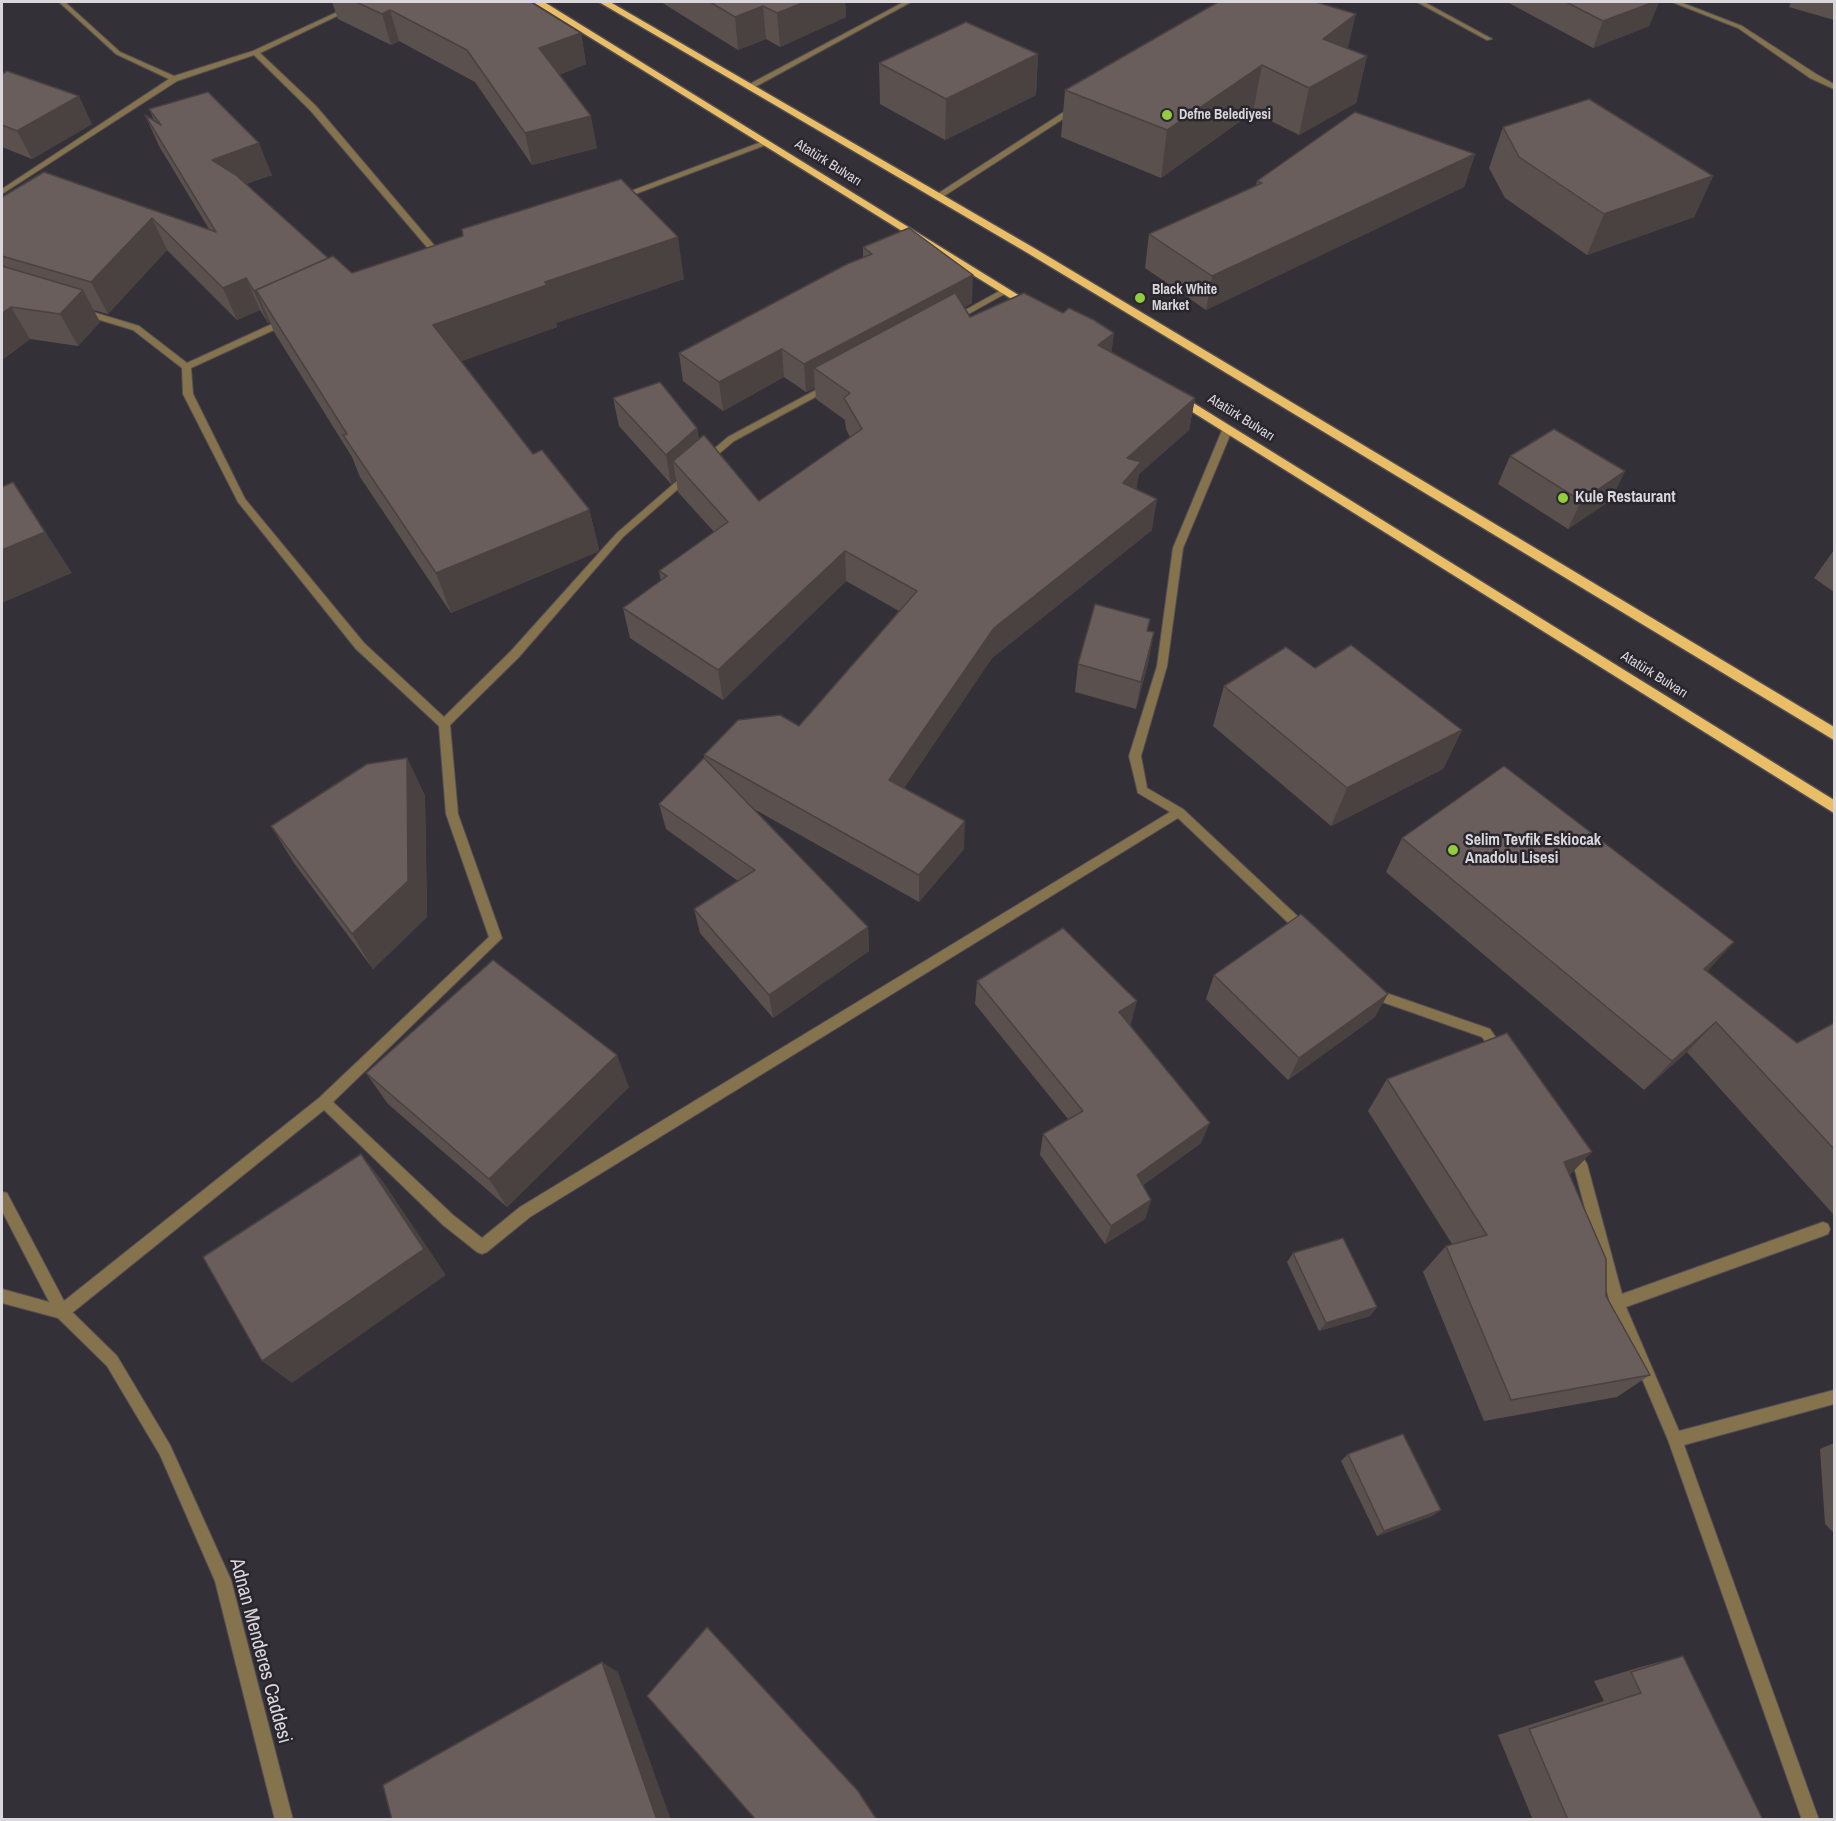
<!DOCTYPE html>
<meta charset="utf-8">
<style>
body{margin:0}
#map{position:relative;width:1836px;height:1821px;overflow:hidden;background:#343037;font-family:"Archivo Narrow",sans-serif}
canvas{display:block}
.frame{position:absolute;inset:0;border:3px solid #d9d7dc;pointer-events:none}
</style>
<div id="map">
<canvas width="1836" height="1821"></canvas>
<div class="frame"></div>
</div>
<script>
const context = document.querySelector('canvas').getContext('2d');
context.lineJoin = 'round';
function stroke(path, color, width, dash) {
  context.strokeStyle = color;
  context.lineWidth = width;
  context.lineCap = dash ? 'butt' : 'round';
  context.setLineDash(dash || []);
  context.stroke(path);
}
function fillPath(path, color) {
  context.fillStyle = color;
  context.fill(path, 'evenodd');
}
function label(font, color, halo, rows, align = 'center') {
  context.font = font + ' "Archivo Narrow",sans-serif';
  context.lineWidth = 5;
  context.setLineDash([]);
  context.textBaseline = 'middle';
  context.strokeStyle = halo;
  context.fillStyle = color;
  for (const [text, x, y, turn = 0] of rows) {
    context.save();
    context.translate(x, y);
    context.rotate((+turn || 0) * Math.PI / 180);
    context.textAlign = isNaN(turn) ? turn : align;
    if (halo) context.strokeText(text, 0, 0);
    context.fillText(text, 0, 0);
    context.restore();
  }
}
const minor = new Path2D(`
 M59 2H65L120 52 174 76 253 51 359 2H366L260 53 316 106 439 251 432 253 310 110 254 55 177 81 2 194V189L169 79 116 54Z
 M904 2H911L753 88 746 86Z
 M1417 2H1424L1492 39 1487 40Z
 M1672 2H1680L1742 26 1816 74 1834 84V89L1810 78 1738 28Z
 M1073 106 1080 108 941 198 934 196Z
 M764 141 771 143 622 199 615 197Z
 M1003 289 1010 291 956 321 949 319Z
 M83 309 139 326 187 363 283 319H289V323L191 368 193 394 245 499 364 643 444 717 511 651 617 533 685 474 688 473 693 476 623 537 519 657 450 725 458 814 502 938 333 1102 453 1215 482 1238 520 1207 1170 812 1138 793 1129 756 1157 666 1173 548 1223 428 1228 425 1233 428 1183 548 1167 666 1141 756 1147 788 1183 809 1308 926 1310 930 1308 934H1300L1178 818 530 1217 487 1252 482 1254 477 1252 443 1225 324 1110 67 1317 62 1319 57 1317 2 1211V1192L7 1193 64 1301 319 1098 489 937 446 814 439 726 356 649 238 502 183 394 182 368 133 330 80 314V310Z
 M829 383 833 386 832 388 734 441 709 462H703L701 460 728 437Z
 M1372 988 1490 1029 1506 1052 1505 1056 1500 1058 1495 1056 1482 1037 1368 997 1366 993 1368 989Z
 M1571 1145 1576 1147 1587 1164 1622 1294 1823 1222 1828 1224 1830 1229 1828 1234 1823 1236 1626 1307 1679 1431 1834 1390V1404L1684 1445 1819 1820H1802L1668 1440 1610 1303 1574 1167 1564 1151 1566 1147Z`);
const tertiary = new Path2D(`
 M2 1289 67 1307 117 1356 170 1445 231 1580 293 1820H275L215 1581 160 1455 107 1366 58 1318 2 1303Z`);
const trunk = new Path2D(`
 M533 2H544L1041 309 1031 311Z
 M599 2H610L1034 248 1834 727V740L1026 252Z
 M1174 391 1834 800V813L1170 398 1168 395Z`);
stroke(minor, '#524e55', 2);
stroke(tertiary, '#524e55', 2);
stroke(trunk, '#524e55', 3);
fillPath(minor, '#85734e');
fillPath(tertiary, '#85734e');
fillPath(trunk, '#eabe66');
fillPath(new Path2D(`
 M332 2H531L581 33 586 64 559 75 597 148 532 165 475 82 399 41 391 45 338 19Z
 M661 2H845L846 17 780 47 766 39 738 50Z
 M1507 2H1659L1649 26 1593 48Z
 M1791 2H1834V20L1789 7Z
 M1348 49 1367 56 1356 103 1299 135 1253 112 1161 178 1061 137 1065 90Z
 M1038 54 1036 95 945 140 880 104 879 63Z
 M2 74 92 124 32 159 2 147Z
 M149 109 272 175 246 184 328 258 352 273 684 279 556 323 557 327 461 361 533 454 589 509 599 550 597 552 451 613 360 477 352 457 274 332 270 322 268 323 260 310 237 320 167 250 108 314 93 310 100 322 78 346 30 339 2 360V197L44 172 209 229 159 146 145 115 154 120Z
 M1503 127 1713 176 1694 217 1587 255 1505 198 1489 168Z
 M1475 154 1464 187 1206 310 1145 268 1149 234 1256 186 1257 181Z
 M863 247 972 303 964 307 970 317 1063 313 1114 333 1111 352 1195 398 1189 430 1139 474 1136 490 1152 530 992 658 904 788 964 849 919 902 754 809 868 927 869 951 773 1018 700 933 694 909 738 881 666 829 659 804 704 758V755L799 726 899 611 846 581 723 700 630 638 623 608 661 581 659 571 714 532 678 492 676 479 671 484 619 426 613 398 697 428 699 439 759 501 850 437 846 429 845 420 816 399 815 388 806 392 784 377 723 411 683 381 679 353 863 257Z
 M1510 456 1625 471 1611 500 1568 529 1498 484Z
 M1834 550V592L1814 578Z
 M1149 659 1136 709 1075 692 1078 664Z
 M1315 668 1462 730 1443 769 1331 826 1213 726 1224 686Z
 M407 758 425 796 427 917 373 969 294 863 271 826Z
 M1402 838 1708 972 1797 1043 1834 1023V1215L1687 1052 1644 1090 1386 872Z
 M1214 975 1375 1017 1288 1080 1206 999Z
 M977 981 1131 1024 1130 1025 1201 1143 1143 1185 1151 1200 1145 1219 1105 1244 1040 1155 1043 1134 1068 1119 975 1004Z
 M366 1073 629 1087 507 1207 388 1104Z
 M1387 1079 1570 1175 1606 1296 1650 1375 1617 1397 1484 1421 1423 1272 1446 1246 1452 1244 1368 1111Z
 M1293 1253 1377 1307 1370 1316 1319 1331 1287 1262Z
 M1834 1443V1533L1825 1524 1820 1449Z
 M1348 1454 1441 1510 1432 1516 1377 1536 1341 1461Z
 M1683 1656 1763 1820H1533L1498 1735 1604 1701 1594 1681 1644 1666Z`), '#5a514e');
fillPath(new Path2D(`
 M805 2H845L846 17 780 47 777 13Z
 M1654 2H1659L1649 26 1593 48 1603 21Z
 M763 6 766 39 738 50 735 17Z
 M390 10 399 41 391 45 382 14Z
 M1356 14 1345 60 1323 39Z
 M581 33 586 64 546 80 539 48Z
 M1038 54 1036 95 945 140 946 99Z
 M1367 56 1356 103 1299 135 1309 88Z
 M1262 65 1253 112 1161 178 1167 130Z
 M79 96 92 124 32 159 17 131Z
 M591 116 597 148 532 165 525 133Z
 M259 143 272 175 226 191 212 160Z
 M1475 154 1464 187 1206 310 1212 276Z
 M1713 176 1694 217 1587 255 1604 214Z
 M152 218 167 250 108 314 91 282Z
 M678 237 684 279 556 323 557 327 446 367 433 325 545 282Z
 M328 258 256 290 270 322 268 323 254 291Z
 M973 275 972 303 963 308 814 368 815 388 806 392 804 364Z
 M246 278 260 310 237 320 223 288Z
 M83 290 100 322 78 346 60 314Z
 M11 307 30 339 2 360V313Z
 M1114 333 1110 364 1098 345Z
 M782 349 784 377 723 411 719 382Z
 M1195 398 1189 430 1139 474 1136 493 1118 514 1127 458Z
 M697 428 702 457 673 461 676 479 671 484 666 455Z
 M1625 471 1611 500 1568 529 1581 501Z
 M13 482 72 573 2 603V550Z
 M1157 499 1152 530 992 658 890 809 889 780 994 628Z
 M589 509 599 550 597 552 451 613 436 573Z
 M845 551 846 581 723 700 718 670Z
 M1154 632 1149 659 1136 709 1141 682Z
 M1462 730 1443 769 1331 826 1347 788Z
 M407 758 425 796 427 917 373 969 352 934Z
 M965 821 964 849 919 902V875Z
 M868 927 869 951 773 1018 769 995Z
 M1734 942 1705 974 1704 969Z
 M1388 994 1375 1017 1288 1080 1299 1058Z
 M1137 1001 1131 1024 1114 1034 1119 1012Z
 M1716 1022 1687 1052 1644 1090 1672 1061Z
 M617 1055 629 1087 507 1207 489 1179Z
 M1210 1123 1201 1143 1131 1194 1137 1175Z
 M1592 1152 1564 1181V1162Z
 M361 1154 384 1183 446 1275 292 1383 262 1361Z
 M1151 1200 1145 1219 1105 1244 1111 1226Z
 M1377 1307 1370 1316 1319 1331 1326 1323Z
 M1441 1510 1432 1516 1377 1536 1384 1531Z
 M602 1662 618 1672 671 1820H657Z`), '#4a4240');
const building = new Path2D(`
 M356 2H531L581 33 539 48 591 116 525 133 467 50 390 10 382 14Z
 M710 2H805L777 13 763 6 735 17Z
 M1218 2H1316L1356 14 1323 39 1367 56 1309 88 1262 65 1167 130 1065 90Z
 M1566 2H1654L1603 21Z
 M966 22 1038 54 946 99 879 63Z
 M7 71 79 96 17 131 2 125V74Z
 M208 92 259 143 212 160 236 175 328 258 254 291 246 278 223 288 152 218 91 282 2 256V197L44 172 216 232 145 115 161 125 149 109Z
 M1589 99 1713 176 1604 214 1519 157 1503 127Z
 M1355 112 1475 154 1212 276 1149 234 1262 183 1257 181Z
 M621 179 678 237 545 282 547 285 433 325 533 454 542 450 589 509 587 511 436 573 343 435 347 434 256 290 333 256 352 273 463 236 462 229Z
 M909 228 973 275 804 364 782 349 719 382 679 353 847 264 872 254 863 247Z
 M2 266 83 290 60 314 11 307 2 313Z
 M964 288 956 294 970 317 1024 293 1063 313 1069 308 1094 320 1114 333 1098 345 1195 398 1127 458 1141 462 1123 483 1157 499 994 628 889 780 965 821 919 875 704 755 738 720 780 715 799 726 917 591 845 551 718 670 623 608 667 576 659 571 728 522 673 461 704 435 759 501 862 429 844 398 850 393 814 368Z
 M660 382 697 428 666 455 613 398Z
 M1554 429 1625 471 1581 501 1510 456Z
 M13 482 45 532 2 550V487Z
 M1095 604 1150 619 1147 631 1154 632 1141 682 1078 664Z
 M1351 645 1462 730 1347 788 1224 686 1286 647 1315 668Z
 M407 758 408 881 352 934 271 826 367 764Z
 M704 758 868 927 769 995 694 909 755 870 659 804Z
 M1504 766 1734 942 1704 969 1797 1043 1834 1023V1149L1716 1022 1672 1061 1402 838Z
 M1301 914 1388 994 1299 1058 1214 975Z
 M1063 928 1137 1001 1119 1012 1210 1123 1137 1175 1151 1200 1111 1226 1043 1134 1083 1111 977 981Z
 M493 960 617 1055 489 1179 366 1073Z
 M1507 1033 1592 1152 1564 1162 1606 1259V1296L1650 1375 1511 1400 1446 1246 1487 1235 1387 1079Z
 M361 1154 424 1249 262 1361 203 1257Z
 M1343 1238 1377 1307 1326 1323 1293 1253Z
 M1403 1434 1441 1510 1384 1531 1348 1454Z
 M707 1627 858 1791 877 1820H756L647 1696Z
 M1683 1656 1763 1820H1568L1529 1729 1641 1693 1631 1672Z
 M602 1662 657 1820H392L383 1785Z`);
fillPath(building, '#695e5b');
stroke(building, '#4a4240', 1.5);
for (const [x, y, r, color] of [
 [1167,115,6,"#92cd3e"],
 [1140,298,6,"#92cd3e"],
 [1563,498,6,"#92cd3e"],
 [1453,850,6,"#92cd3e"]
]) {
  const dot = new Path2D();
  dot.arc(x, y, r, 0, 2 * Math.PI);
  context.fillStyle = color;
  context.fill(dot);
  stroke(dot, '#2a262d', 2);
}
label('bold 14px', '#d9d7dc', '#2a262d', [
 ["Defne Belediyesi",1179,115],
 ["Black White",1152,290],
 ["Market",1152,306]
], 'left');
label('14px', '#d9d7dc', '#2a262d', [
 ["Atatürk Bulvarı",828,163,32],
 ["Atatürk Bulvarı",1241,418,32],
 ["Atatürk Bulvarı",1654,675,32]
]);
label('bold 16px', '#d9d7dc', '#2a262d', [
 ["Kule Restaurant",1575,498],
 ["Selim Tevfik Eskiocak",1465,841],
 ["Anadolu Lisesi",1465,859]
], 'left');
label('20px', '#d9d7dc', '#2a262d', [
 ["Adnan Menderes Caddesi",260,1651,75]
]);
</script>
